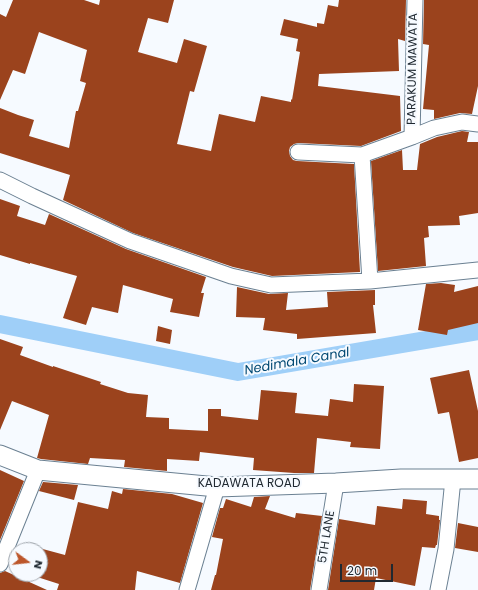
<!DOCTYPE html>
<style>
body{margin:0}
#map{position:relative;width:478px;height:590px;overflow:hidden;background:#f6faff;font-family:Poppins,sans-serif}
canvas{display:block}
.north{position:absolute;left:8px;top:542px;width:40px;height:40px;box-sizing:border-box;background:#f6faff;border:1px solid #a0a6ad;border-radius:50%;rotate:105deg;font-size:11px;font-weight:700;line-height:16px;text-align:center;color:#202931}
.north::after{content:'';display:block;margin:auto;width:14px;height:18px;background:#bc562a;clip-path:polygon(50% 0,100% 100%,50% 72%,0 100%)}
.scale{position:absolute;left:340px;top:564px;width:53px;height:18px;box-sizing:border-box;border:2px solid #202931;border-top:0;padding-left:5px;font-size:12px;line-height:14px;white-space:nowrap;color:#202931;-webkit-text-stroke:3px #f6faff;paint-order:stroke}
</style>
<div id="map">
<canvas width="478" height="590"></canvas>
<div class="north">N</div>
<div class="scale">20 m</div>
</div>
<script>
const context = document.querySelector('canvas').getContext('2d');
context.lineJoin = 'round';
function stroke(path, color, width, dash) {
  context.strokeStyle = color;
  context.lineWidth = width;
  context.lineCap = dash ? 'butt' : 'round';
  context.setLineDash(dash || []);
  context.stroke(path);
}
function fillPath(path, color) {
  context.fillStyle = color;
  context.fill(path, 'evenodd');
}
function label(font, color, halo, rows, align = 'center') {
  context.font = font + ' Poppins,sans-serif';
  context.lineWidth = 4;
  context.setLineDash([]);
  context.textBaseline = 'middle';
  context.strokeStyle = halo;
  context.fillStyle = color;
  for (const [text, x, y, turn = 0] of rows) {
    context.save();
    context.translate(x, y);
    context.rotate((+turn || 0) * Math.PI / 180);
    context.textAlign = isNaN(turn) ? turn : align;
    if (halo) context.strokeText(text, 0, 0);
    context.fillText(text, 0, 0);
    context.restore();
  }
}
stroke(new Path2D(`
 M0 324 238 372 478 331`), '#9fcff8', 18);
fillPath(new Path2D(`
 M13 0H84L99 5 100 0H174L168 23 148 18 138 52 177 63 184 39 207 46 194 92 190 91 177 144 211 151 219 114 255 122 261 96 291 102V99L292 100 300 52 296 51 298 39 280 35 284 19 317 27V23L324 24 328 5 338 7 339 0H406L405 41 398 39 399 71 319 74 318 86 400 96 401 131 361 146 298 143 294 144 290 147 289 151 290 156 293 160 297 161 354 164 360 272 272 276 233 267 133 233 63 200 70 175 0 153V108L18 115 34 120 29 136 69 148 76 111H78L86 83 80 81 87 50 39 32 25 74 13 70 0 100V14L6 17Z
 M424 0H478V86L472 114 460 113 434 119V110L423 109 429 45 423 44Z
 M462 131 469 132 467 142H478V213L459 216 460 225 428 226 429 237 424 238 426 266 378 271 371 161 402 150 403 170H417L420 144 437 137Z
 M0 199 20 206 17 216 45 225 49 214 126 249 206 277 201 293H204L199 317 170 312 173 299 123 285 118 313 92 307 86 325 63 318 77 276 30 263V264L0 255Z
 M441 283 455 285 454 292 478 286V323L448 330 447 335 418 330 426 284Z
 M237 287 269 294 288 293 286 310 328 307 327 292 375 290V305H373L376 333 297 339V334L263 330 265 318 236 317Z
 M158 326 172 330 170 344 156 341Z
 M0 339 23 347 20 355 53 367V366L101 382 100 384 128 393 148 395 146 417 169 418V429L208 431V409H221V416L258 420 261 390 297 393 295 413 328 416 330 399 353 402 354 384 384 386 380 449 350 447 351 442 317 438 314 473H294L253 470 254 458 200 452 199 461 167 459V471L124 467 125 460 90 458 88 464 41 459 37 458 49 415 12 401 0 430Z
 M469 370 478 411V458L459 462 449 412 438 414 430 378Z
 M0 470 24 481 0 540Z
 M43 482 78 485 74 500 39 491Z
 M123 489 172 494 203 503 180 583 137 571 135 590H57L59 584 31 575V574H40V550H38L39 548 65 555 78 502 108 509 112 491 122 494Z
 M270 496 265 509 295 518 296 513 322 516 310 590H211L215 575H216L223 539 212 537 220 508H223L226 499 251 507 254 497Z
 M403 499 427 501 426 514 439 516V520H440L437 545H436L435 548 422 547 415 586 376 578 374 590H328L339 519 375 525 377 506 402 509Z
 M458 523 478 527V552L455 548Z
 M5 571 47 590H0V573Z`), '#9b431d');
const minor = new Path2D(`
 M412 137 415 0
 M298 152 362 155
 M0 180 32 196 130 241 231 276 271 285 370 281 478 270
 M370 281 362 155 412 137 434 128 462 122 478 124
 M0 564 38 470
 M187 590 217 487
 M319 590 336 483
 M438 590 446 549 453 479`);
const tertiary = new Path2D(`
 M0 455 38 470 217 487 336 483 401 479H478`);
stroke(minor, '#6b8092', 17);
stroke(tertiary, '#6b8092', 21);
stroke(minor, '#fff', 15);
stroke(tertiary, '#fff', 19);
label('12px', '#202931', '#f6faff', [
 ["PARAKUM MAWATA",413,69,-89],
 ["KADAWATA ROAD",249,484],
 ["5TH LANE",327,537,-81]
]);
label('italic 13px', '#024973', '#f6faff', [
 ["Nedimala Canal",297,362,-10]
]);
</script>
